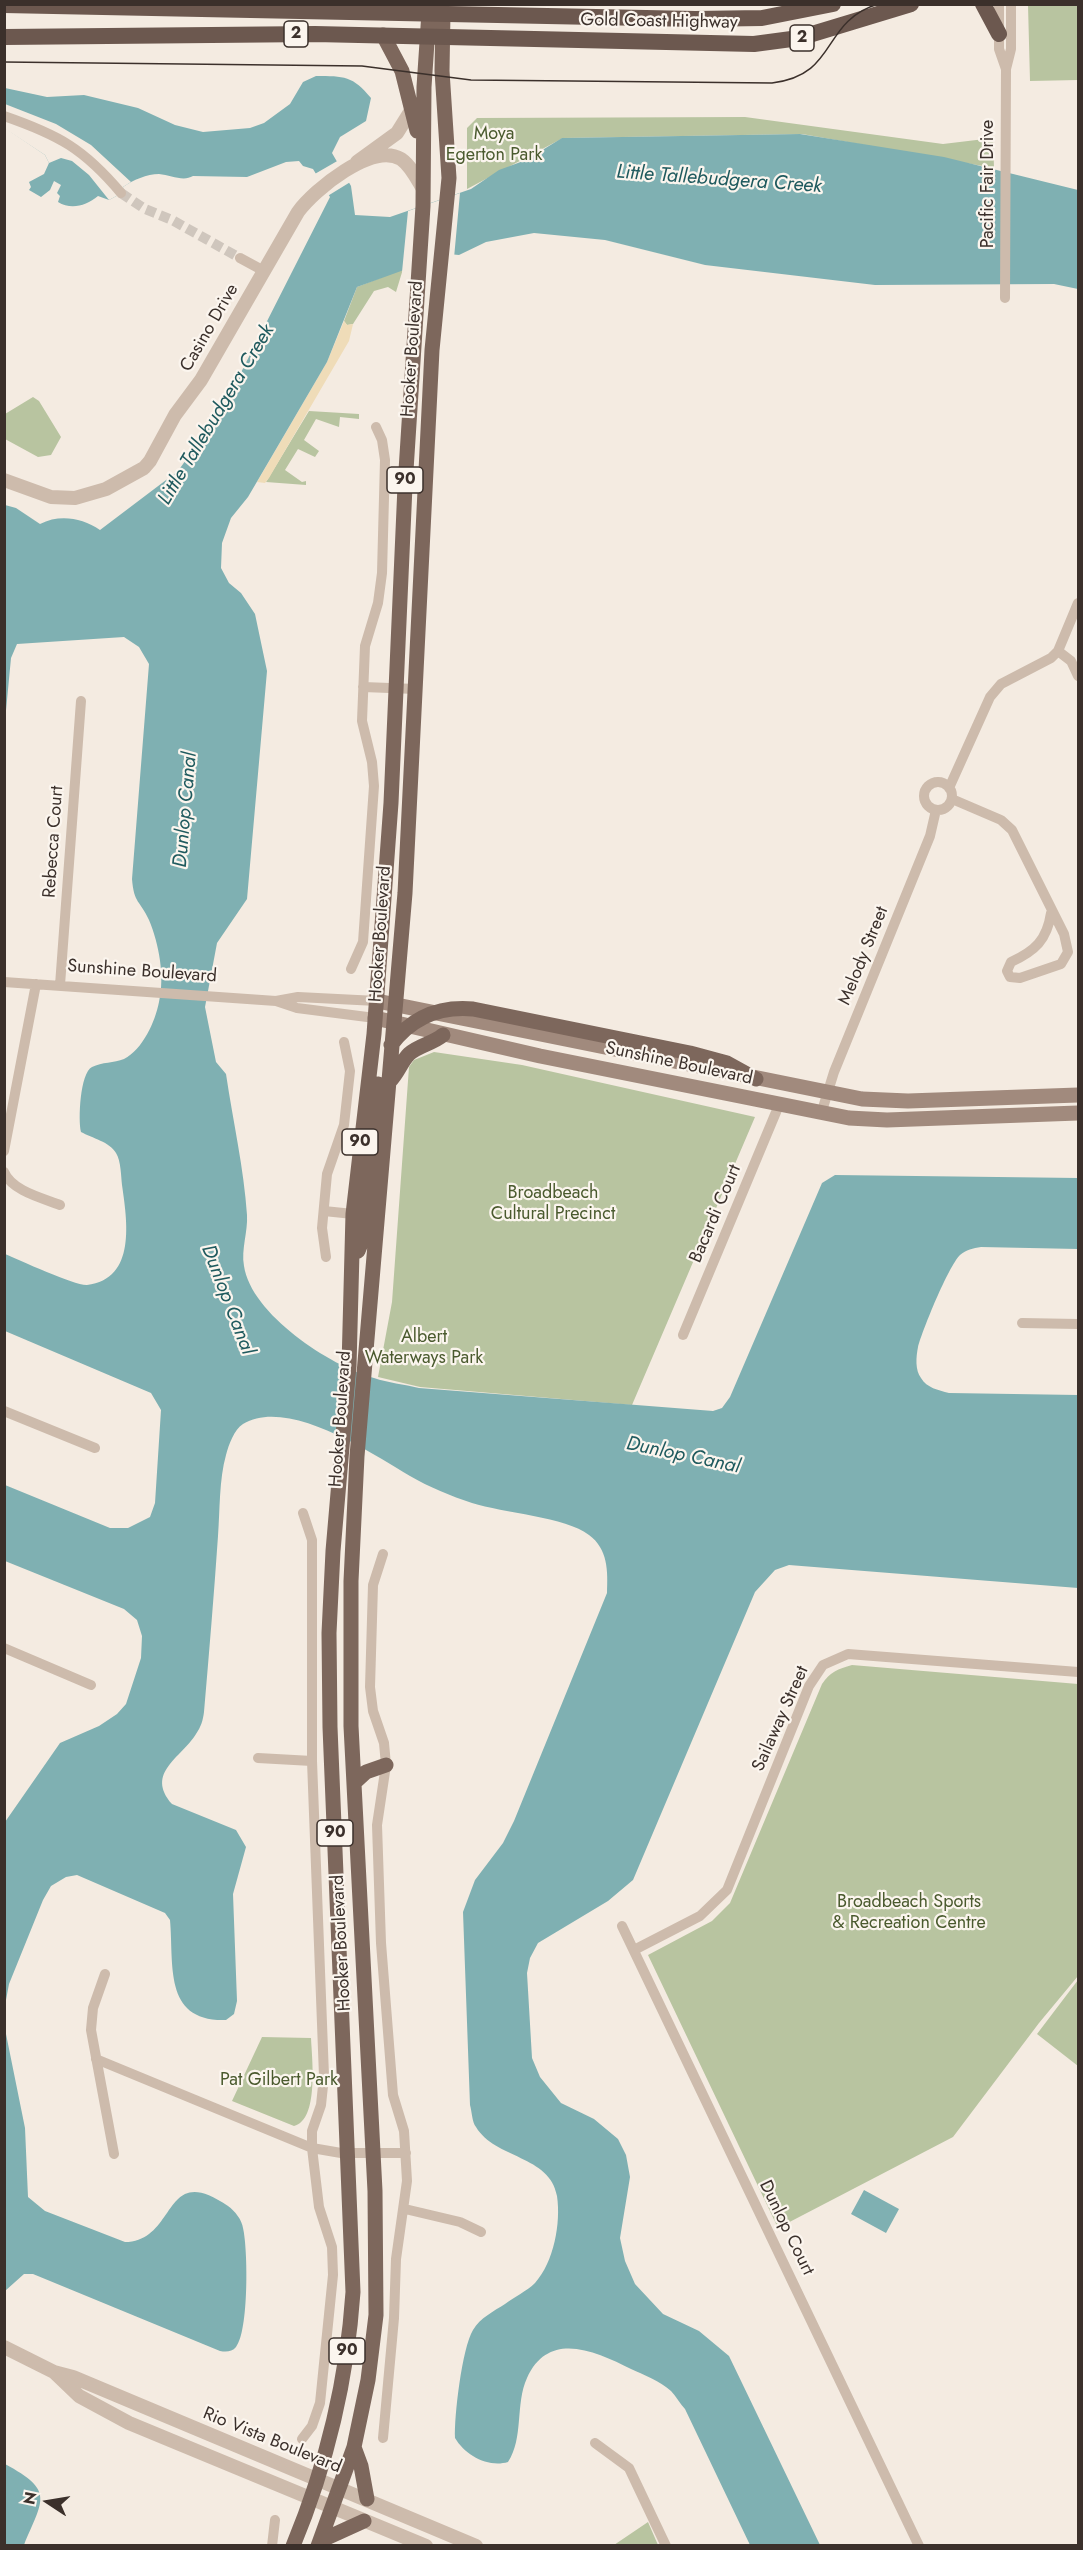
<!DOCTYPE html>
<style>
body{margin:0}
#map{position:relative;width:1083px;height:2550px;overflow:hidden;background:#f4ebe1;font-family:Jost,sans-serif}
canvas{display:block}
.frame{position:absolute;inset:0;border:6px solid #3b302b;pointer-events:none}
.north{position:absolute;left:18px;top:2472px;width:60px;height:60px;-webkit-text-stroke:4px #fbf5ee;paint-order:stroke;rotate:282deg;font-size:16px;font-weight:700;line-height:24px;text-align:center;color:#3b302b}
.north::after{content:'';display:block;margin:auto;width:21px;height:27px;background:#3b302b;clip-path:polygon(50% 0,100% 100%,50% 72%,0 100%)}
</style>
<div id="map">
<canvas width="1083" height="2550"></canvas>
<div class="frame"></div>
<div class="north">N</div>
</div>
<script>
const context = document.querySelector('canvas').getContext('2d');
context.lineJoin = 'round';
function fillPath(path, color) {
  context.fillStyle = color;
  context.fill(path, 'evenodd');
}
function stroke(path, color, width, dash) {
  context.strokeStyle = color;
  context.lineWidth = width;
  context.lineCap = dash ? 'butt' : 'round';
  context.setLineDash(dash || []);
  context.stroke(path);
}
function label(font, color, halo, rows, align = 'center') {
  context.font = font + ' Jost,sans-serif';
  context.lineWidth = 4.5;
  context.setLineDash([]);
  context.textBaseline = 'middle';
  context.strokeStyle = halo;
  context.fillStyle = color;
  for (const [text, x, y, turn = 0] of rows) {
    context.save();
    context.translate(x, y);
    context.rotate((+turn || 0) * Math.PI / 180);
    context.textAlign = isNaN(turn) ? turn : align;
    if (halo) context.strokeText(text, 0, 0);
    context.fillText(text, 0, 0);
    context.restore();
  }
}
fillPath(new Path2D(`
 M1028 5H1078V80L1030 81Z
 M745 117 943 144 993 138 994 168 802 134 563 138 467 189V128L477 118Z
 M403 269 396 292 388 287 374 291 353 324 347 325 344 321 357 287Z
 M33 397 39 401 61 437 51 455 38 457 5 439V414Z
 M309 411 359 414V419L340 417 339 427 316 419 304 440 319 451 315 457 298 449 285 470 302 482 306 481V485L266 482Z
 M434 1052 522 1065 755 1117 632 1405 420 1387 378 1377 392 1302 409 1067 414 1060Z
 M852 1665 1078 1684V1976L1039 2023 953 2137 778 2228 648 1955 712 1921 730 1903 822 1684C830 1672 838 1669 852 1665Z
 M1078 1980V2066L1037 2034Z
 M262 2037 311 2038C312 2059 319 2120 294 2126L232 2101Z
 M648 2522 658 2545H614Z`), '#b8c4a0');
fillPath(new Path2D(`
 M344 321 347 325 353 324 349 341 269 478 265 483 257 482 327 362Z`), '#efdcb8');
fillPath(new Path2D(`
 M316 76C344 76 353 76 371 98L366 121 340 137 332 153 351 186 355 215 390 217 471 189 499 170 526 160 562 138 800 134 944 157 1078 190V289L1054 284 875 285 705 265 605 240 534 233 486 242 459 255 448 254 357 287 327 362 248 497 231 518 222 543 221 568 229 583 241 593 255 614 267 671 247 899 217 943 205 1007 216 1062 226 1074C233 1121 244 1169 247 1215 248 1232 241 1249 244 1266 251 1314 330 1366 374 1378 388 1383 404 1384 419 1388L713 1411 722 1408 730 1397 822 1183 835 1175 1078 1178V1249L981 1247C973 1248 966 1250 960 1255 948 1267 923 1329 918 1347 916 1357 915 1370 921 1378 927 1388 938 1390 949 1393L1078 1395V1588L789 1565 775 1570 755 1592 633 1880 608 1901 538 1943 530 1958 527 1973 532 2058 540 2077 561 2103 594 2119 618 2139 626 2155 630 2177 620 2238 625 2261 635 2284 663 2314 699 2331 729 2356 820 2545H750L685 2409C680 2404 676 2396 671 2391 660 2381 644 2375 631 2369 597 2352 549 2329 527 2378 515 2404 524 2438 508 2462 488 2468 465 2455 455 2438 454 2417 462 2348 473 2330 480 2318 494 2311 505 2304 514 2297 527 2291 535 2283 554 2262 561 2223 557 2196 550 2155 495 2159 476 2127 472 2122 472 2112 470 2105L463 1912 475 1880 503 1843 514 1821 607 1593C608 1571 608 1549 589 1535 566 1517 503 1513 472 1503 451 1496 429 1487 410 1476 371 1453 288 1397 243 1424 234 1430 229 1444 226 1455 219 1480 220 1510 218 1536 214 1595 209 1653 204 1712 203 1720 201 1727 196 1734 181 1758 145 1773 172 1804L236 1830 246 1847 233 1894 237 2001 234 2014 226 2020C163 2022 174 1965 170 1920L165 1913 77 1875 66 1877 51 1886 43 1900 9 1984 6 2000V2034L25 2128 28 2197 45 2211 125 2242C178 2241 162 2160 228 2206 235 2211 242 2220 243 2228 248 2249 249 2331 236 2347 232 2352 226 2352 220 2351L33 2274H24L5 2291V1822L60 1743 99 1726 117 1714 126 1704 141 1658 142 1636 137 1620 124 1609 5 1561V1485L110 1528H128L150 1517 155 1503 161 1410 151 1393 5 1331V1254C19 1260 76 1286 87 1285 137 1279 127 1220 122 1185 121 1176 121 1161 116 1153 110 1142 92 1138 81 1132 78 1120 80 1073 92 1067 102 1062 114 1063 124 1059 143 1049 155 1022 159 1002 165 976 159 944 149 920 140 900 134 904 132 879L149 664 139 647 124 637 17 644 11 658 5 721V505L16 508 40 524C60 514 82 518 100 530L178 471 223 408 330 197 313 169 303 166 299 161 286 162 247 177 193 176C183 182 171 175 159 174 147 174 133 180 123 187L124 192 109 200 98 196C86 206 71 210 58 202L60 196 57 193 61 185 54 181 50 190 41 197 29 190 31 187 29 182 44 174 49 163 45 155 5 128V88L47 97 84 95 138 108 175 125 203 132 250 128 264 123 290 104 303 82Z
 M864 2190 899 2209 886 2233 851 2214Z
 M5 2464C55 2491 43 2499 24 2545H5Z`), '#7fb0b2');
fillPath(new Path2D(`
 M5 104 56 124 91 145 131 182 123 187 124 192 109 200 89 175 72 161 61 158 49 163 45 155 4 128Z
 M339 160 352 181 326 197 313 175Z
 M460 193 454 258 402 272 408 211Z`), '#f4ebe1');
stroke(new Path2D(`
 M121 193 145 209 172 220 240 258`), '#cfc6bd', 10, [10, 5]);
stroke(new Path2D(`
 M999 4V49L1006 69
 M4 116C59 135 84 149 121 193
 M240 258 264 271
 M1005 298 1006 69 1011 49V4
 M1058 651 1071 661 1078 676
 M363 687 416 689
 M924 796a14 14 0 1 1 28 0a14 14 0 1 1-28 0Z
 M949 788 990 697 1001 684 1051 658 1058 651 1078 603
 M952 799 1001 820 1012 830 1064 934 1068 952 1061 964 1020 978 1010 977 1007 971 1011 962C1035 951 1047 940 1051 913
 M351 969 363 942 374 786 372 762 362 721 365 646 378 603 382 573 385 460 382 440 376 427
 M4 982 276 1001 298 997 377 1001
 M60 985 81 701
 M276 1001 297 1008 375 1018
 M821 1114 834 1072 930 836 936 810
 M4 1151 36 984
 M4 1172C12 1191 42 1198 60 1205
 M324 1211 353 1214
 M326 1257 322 1228 327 1174 344 1125 350 1071 344 1042
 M1022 1323 1078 1324
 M683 1335 779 1105
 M4 1411 95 1448
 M383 1554 373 1585 370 1687 373 1711 384 1743 386 1765 377 1825 381 1943 393 2095 404 2131 407 2181 396 2259 394 2318 383 2438
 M4 1648 91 1685
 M258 1758 312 1761
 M622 1926 919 2546
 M634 1950 700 1916 727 1890 809 1686 823 1665 848 1654 1078 1672
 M105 1974 93 2008 91 2030 114 2154
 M96 2059 312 2148 341 2153H406
 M405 2209 460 2222 481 2232
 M302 2439 312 2426 320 2403 333 2275 332 2247 319 2207 312 2148V2131L321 2105 324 2076 312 1761V1540L303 1513
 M595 2443 629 2468 666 2546
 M272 2546 275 2520`), '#cdbbac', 10);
stroke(new Path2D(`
 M357 162 397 133 412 109
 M4 480 51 497 75 498 106 489 144 468 150 461 175 415 201 380 298 212C314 190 372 142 401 159 411 166 417 179 423 189
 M4 2347 54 2372 73 2377 476 2546
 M55 2373 79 2396 129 2423 426 2546`), '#cdbbac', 14);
stroke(new Path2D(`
 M377 1001 862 1099 908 1101 1078 1095
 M375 1018 540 1056 849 1118 887 1120 1078 1113`), '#a18a7d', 15);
stroke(new Path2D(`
 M383 35 402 71 417 131
 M391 1045C412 1017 439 1006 473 1009L690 1053 727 1063 756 1079
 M390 1081C398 1073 401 1062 409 1054 419 1045 432 1044 443 1035
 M358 1251 362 1241 378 1084
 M354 1783 366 1772 386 1765
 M354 2447 361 2466 367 2499
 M320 2541 364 2521
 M293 2546C327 2464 347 2381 353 2292L330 1727 329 1633 333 1551 349 1366 353 1214 374 1034 391 803 405 486 423 206 424 87 429 12
 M318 2546 354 2447 368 2380 376 2315 375 2191 351 1726V1581L357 1456 405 893 432 350 449 178 442 71 443 12`), '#7d675c', 15);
stroke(new Path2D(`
 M983 4 999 34
 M4 5 695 19 762 18 833 4
 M4 37 315 34 754 44 799 38 911 4`), '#6c584f', 16);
stroke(new Path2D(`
 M4 62 362 66 471 80 772 83C839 75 820 22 878 4`), '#3b302b', 1.5);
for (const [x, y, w] of [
 [296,34,24],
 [802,38,24],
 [405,480,36],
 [360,1142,36],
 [335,1833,36],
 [347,2351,36]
]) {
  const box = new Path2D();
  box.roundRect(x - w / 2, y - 13, w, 26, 4.5);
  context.fillStyle = '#fbf5ee';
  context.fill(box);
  stroke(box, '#3b302b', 1.5);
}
label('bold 16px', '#3b302b', null, [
 ["2",296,34],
 ["2",802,38],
 ["90",405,480],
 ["90",360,1142],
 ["90",335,1833],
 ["90",347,2351]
]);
label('18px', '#3b302b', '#fbf5ee', [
 ["Gold Coast Highway",659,22,1],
 ["Pacific Fair Drive",989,184,-90],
 ["Casino Drive",210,328,-60],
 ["Hooker Boulevard",413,349,-86],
 ["Rebecca Court",54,842,-86],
 ["Hooker Boulevard",381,934,-86],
 ["Melody Street",864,956,-68],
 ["Sunshine Boulevard",142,972,4],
 ["Sunshine Boulevard",679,1064,12],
 ["Bacardi Court",716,1214,-67],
 ["Hooker Boulevard",341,1419,-86],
 ["Sailaway Street",781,1719,-66],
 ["Hooker Boulevard",342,1943,-93],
 ["Dunlop Court",786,2228,64],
 ["Rio Vista Boulevard",272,2441,22]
]);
label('18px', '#4a5a2e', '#fbf5ee', [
 ["Moya",494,135],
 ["Egerton Park",494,156],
 ["Broadbeach",553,1194],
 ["Cultural Precinct",553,1215],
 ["Albert",424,1338],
 ["Waterways Park",424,1359],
 ["Broadbeach Sports",909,1903],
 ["& Recreation Centre",909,1924],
 ["Pat Gilbert Park",279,2081]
]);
label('italic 20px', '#1f5a5e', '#fbf5ee', [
 ["Little Tallebudgera Creek",719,180,4],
 ["Little Tallebudgera Creek",217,415,-59],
 ["Dunlop Canal",186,810,-85],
 ["Dunlop Canal",227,1300,69],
 ["Dunlop Canal",683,1456,12]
]);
</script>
